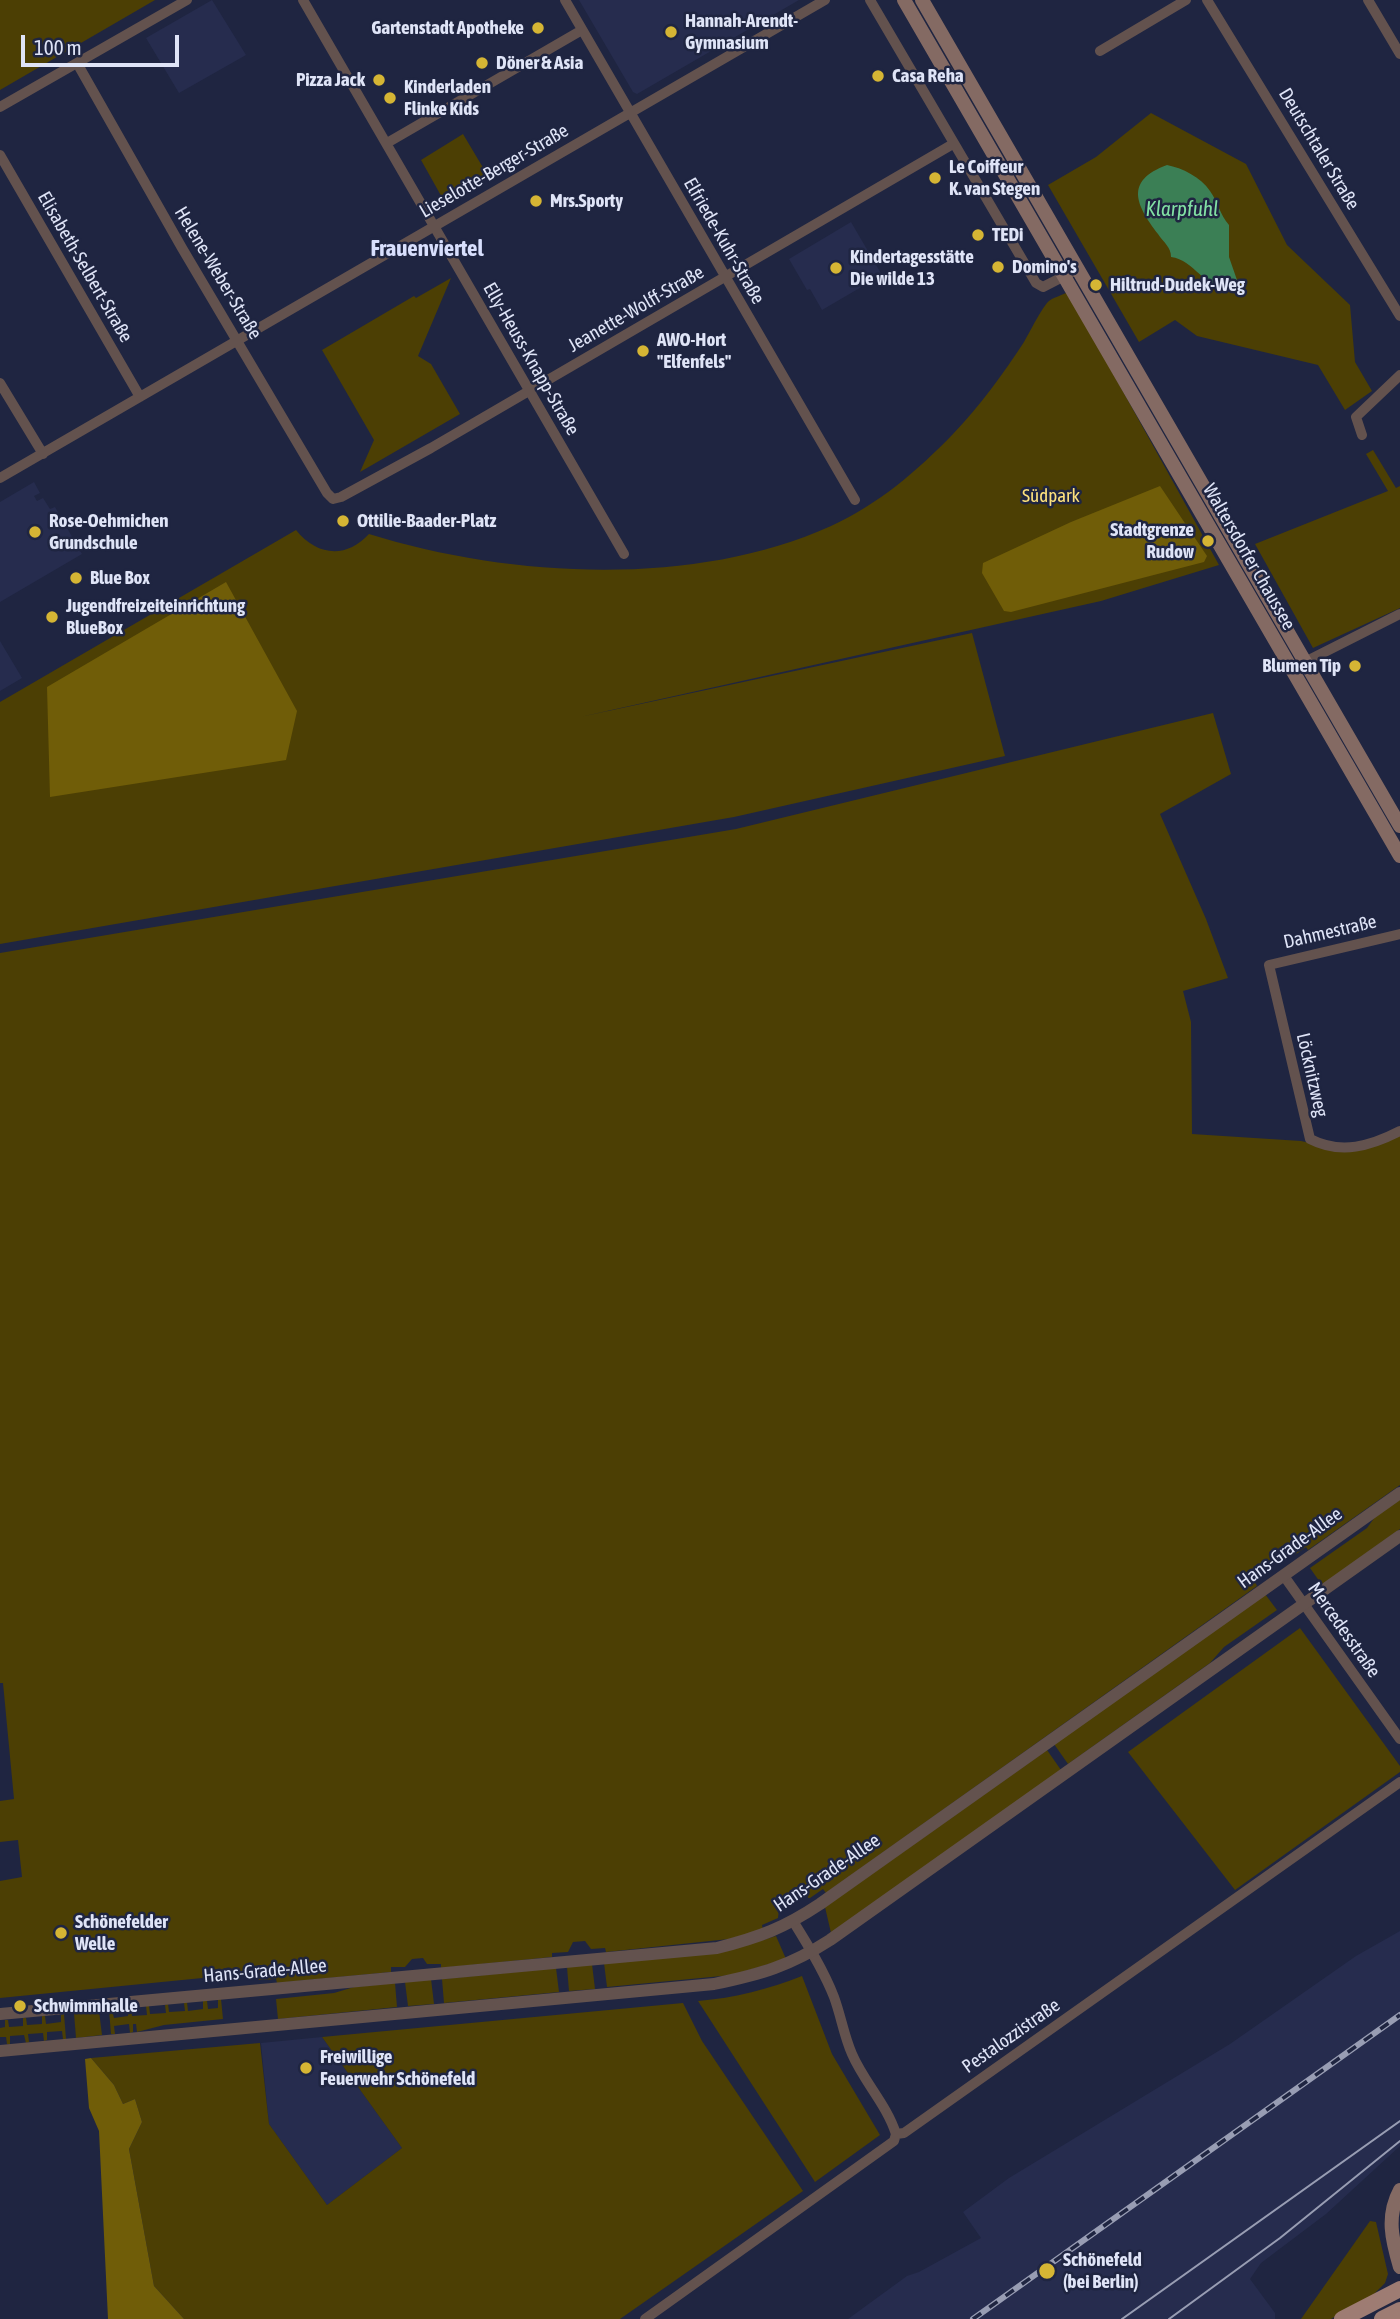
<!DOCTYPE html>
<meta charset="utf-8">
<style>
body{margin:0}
#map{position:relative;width:1400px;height:2319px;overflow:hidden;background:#1f2541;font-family:"Asap Condensed",sans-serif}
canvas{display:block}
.scale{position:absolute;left:21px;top:35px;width:158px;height:32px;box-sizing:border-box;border:4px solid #dfe4f7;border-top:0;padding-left:9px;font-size:21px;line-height:24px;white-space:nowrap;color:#dfe4f7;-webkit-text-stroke:5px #1f2541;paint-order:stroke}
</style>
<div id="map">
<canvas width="1400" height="2319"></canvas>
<div class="scale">100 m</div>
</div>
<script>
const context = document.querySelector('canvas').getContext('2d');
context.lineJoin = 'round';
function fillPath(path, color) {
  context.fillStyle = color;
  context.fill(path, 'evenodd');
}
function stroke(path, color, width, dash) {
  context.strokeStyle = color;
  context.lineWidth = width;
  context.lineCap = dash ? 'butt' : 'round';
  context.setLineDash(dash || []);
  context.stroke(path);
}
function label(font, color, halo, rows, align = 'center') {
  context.font = font + ' "Asap Condensed",sans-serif';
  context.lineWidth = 5;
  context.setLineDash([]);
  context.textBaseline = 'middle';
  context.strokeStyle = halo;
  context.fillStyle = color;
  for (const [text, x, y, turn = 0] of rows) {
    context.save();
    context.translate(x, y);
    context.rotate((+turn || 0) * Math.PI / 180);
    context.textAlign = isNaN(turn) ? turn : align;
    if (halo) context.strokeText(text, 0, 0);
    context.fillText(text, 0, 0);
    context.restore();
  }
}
fillPath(new Path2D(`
 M212 0 246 55 179 93 146 38Z
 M579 0H799L637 94 633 92Z
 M851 222 882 275 822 310 810 289 807 290 789 259Z
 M34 482 40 493 34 496 37 501 43 498 50 509 55 507 82 554 0 602V502Z
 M0 641 22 678 0 691Z
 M1400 1931V2146L1326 2214 1261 2263 1250 2279 1275 2313V2319H848L907 2276 919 2272 981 2238 963 2212 1009 2178 1230 2044 1356 1956Z
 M322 2037 402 2148 327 2205 269 2124 261 2043Z`), '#262c4e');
fillPath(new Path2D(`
 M0 0H155L0 90Z
 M1151 113 1246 164 1287 245 1350 305 1355 362 1372 391 1345 410 1318 365 1197 336 1175 320 1139 342 1048 185 1096 157Z
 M463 134 488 176 444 201 421 160Z
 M451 278 418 356 431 364 460 414 360 472 374 440 322 350 414 296 416 298Z
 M1068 292 1219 565 1101 601 580 717 972 633 1005 756 734 817 0 944V702L296 530C317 556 346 559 369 534 511 578 694 588 831 526 879 504 917 471 953 434 980 406 1003 374 1024 342 1030 332 1042 307 1049 301 1054 297 1063 295 1068 292Z
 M1373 450 1396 488 1400 486V608L1313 648 1255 544 1388 491 1366 454Z
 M1213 713 1231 774 1160 814 1206 919 1228 978 1183 991 1191 1022 1192 1134 1301 1141 1350 1152 1400 1135V1485L1308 1550 1306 1547C1298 1553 1292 1559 1283 1553L1268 1565V1572L1255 1582 1257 1586 826 1893 823 1889 810 1898H808L807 1891 779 1909 778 1918 762 1925 763 1930 729 1939 606 1952 605 1948 591 1949 585 1941 573 1942 568 1952 552 1953V1957L441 1968V1964H427L423 1958 412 1959 405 1967H391V1972L277 1983 276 1979 258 1980 253 1973 0 1998V1881L22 1877 18 1840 0 1842V1801L14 1799 3 1683H0V953L736 829Z
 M1400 1499V1529L1322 1585 1310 1568 1367 1528 1375 1517Z
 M1265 1594 1277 1610 1224 1647 1210 1663 1068 1764 1054 1744Z
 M1300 1628 1400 1766V1772L1235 1890 1128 1752Z
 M1047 1750 1061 1770 831 1933 825 1907Z
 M776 1936 786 1959 732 1975 607 1987 604 1963 730 1950Z
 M592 1964 595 1989 569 1991 567 1967Z
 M556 1968 559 1992 444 2003 442 1979Z
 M802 1976 832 2054 880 2135 815 2182 698 2001C735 1998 769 1989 802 1976Z
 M431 1979 434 2004 408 2006 405 1982Z
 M395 1983 397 2007 278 2019 276 1999 334 1993 354 1987Z
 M218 1999H221L223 2019 164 2025 137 2032 136 2024H133V2032L130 2033 129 2024 114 2026 115 2034H111L109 2010H112L114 2018 128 2016V2008H131L132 2016 147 2015 146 2006H149L150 2014 166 2013 165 2005 168 2004 169 2012 185 2011 184 2003 187 2002 188 2011 203 2009V2001H207L208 2009 218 2008Z
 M683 2003 702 2041 803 2191 620 2319H184L154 2286 129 2149 142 2122 135 2099 123 2104 114 2085 91 2058 260 2043 269 2124 327 2205 402 2148 322 2037Z
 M99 2011 102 2035 76 2038 74 2013Z
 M64 2014 66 2039H63L62 2031 47 2032V2040L44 2041 43 2033 28 2034 29 2042 26 2043 24 2035 10 2036V2044H7L6 2037H0V2028L5 2027V2020H8L9 2027 23 2026V2018H26L27 2025 42 2024V2016H45L46 2024 61 2022V2015Z
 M1370 2221 1376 2222 1388 2274 1385 2283 1373 2295 1331 2319H1301Z`), '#4c3f04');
fillPath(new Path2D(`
 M1160 486 1207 556 1204 562 1011 612 1004 611 982 573 983 563 1071 522Z
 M226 582 297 711 286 760 50 797 47 687Z
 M91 2058 114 2085 123 2104 135 2099 142 2122 129 2149 154 2286 184 2319H108L99 2131 89 2108 85 2059Z`), '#705d08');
fillPath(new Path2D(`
 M1167 165C1182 168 1201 177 1210 191 1218 202 1220 215 1229 225V257L1237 280 1234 289C1207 294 1196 260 1171 257 1171 247 1164 243 1158 234 1136 205 1124 181 1167 165Z`), '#3b7f55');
stroke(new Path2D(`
 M303 0 624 554
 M565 0 855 500
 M870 0 1036 283 1043 287 1078 269
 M1207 0 1400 316
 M1368 0 1400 54
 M1100 51 1186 0
 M77 63 182 248 327 493 333 499 341 497 431 448 953 144
 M0 107 187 0
 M387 143 582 30
 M0 155 140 397
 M0 383 43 454
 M1362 435 1356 417 1400 375
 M0 478 825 0
 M1299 665 1400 614
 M1400 934 1269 965 1310 1139C1341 1155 1371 1146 1400 1131
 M1284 1576 1400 1739
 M793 1921C808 1945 824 1971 834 1997 841 2016 844 2036 852 2054 864 2082 887 2105 896 2134
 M645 2319 894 2141 896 2134 904 2133 1400 1782`), '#63524e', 10);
stroke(new Path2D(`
 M0 2014 717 1948C760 1937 784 1928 820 1904L1400 1493
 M0 2051 714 1984C761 1974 790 1966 830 1940L1400 1536`), '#63524e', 12);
stroke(new Path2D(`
 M904 0 1400 856
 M922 0 1400 826
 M1400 2190C1386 2216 1392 2240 1400 2267`), '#846a63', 14);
stroke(new Path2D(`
 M1342 2319 1400 2289
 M1382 2319 1400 2310`), '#9e7c73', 16);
stroke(new Path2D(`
 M1122 2319 1400 2121
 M1169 2319 1280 2238 1400 2141`), '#989db3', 2);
const rail = new Path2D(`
 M973 2319 1400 2015`);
stroke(rail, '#989db3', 6);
stroke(rail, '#1f2541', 3.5, [10]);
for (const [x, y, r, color] of [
 [538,28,7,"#d5b534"],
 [671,32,7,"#d5b534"],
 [482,63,7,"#d5b534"],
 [878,76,7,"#d5b534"],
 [379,80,7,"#d5b534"],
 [390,98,7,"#d5b534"],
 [935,178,7,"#d5b534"],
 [536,201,7,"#d5b534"],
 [978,235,7,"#d5b534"],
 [998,267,7,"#d5b534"],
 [836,268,7,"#d5b534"],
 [1096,285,7,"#d5b534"],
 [643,351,7,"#d5b534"],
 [343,521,7,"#d5b534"],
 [35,532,7,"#d5b534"],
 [1208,541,7,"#d5b534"],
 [76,578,7,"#d5b534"],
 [52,617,7,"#d5b534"],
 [1355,666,7,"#d5b534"],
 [61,1933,7,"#d5b534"],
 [20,2006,7,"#d5b534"],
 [306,2068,7,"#d5b534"],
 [1047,2271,9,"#d5b534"]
]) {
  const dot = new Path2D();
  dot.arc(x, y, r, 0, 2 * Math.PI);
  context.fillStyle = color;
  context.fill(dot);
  stroke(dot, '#1f2541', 2.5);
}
label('bold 19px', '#dfe4f7', '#1f2541', [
 ["Hannah-Arendt-",685,21],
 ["Gymnasium",685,43],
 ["Gartenstadt Apotheke",524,28,"right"],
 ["Döner & Asia",496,63],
 ["Casa Reha",892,76],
 ["Pizza Jack",365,80,"right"],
 ["Kinderladen",404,87],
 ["Flinke Kids",404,109],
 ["Le Coiffeur",949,167],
 ["K. van Stegen",949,189],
 ["Mrs.Sporty",550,201],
 ["TEDi",992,235],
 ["Kindertagesstätte",850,257],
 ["Die wilde 13",850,279],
 ["Domino's",1012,267],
 ["Hiltrud-Dudek-Weg",1110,285],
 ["AWO-Hort",657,340],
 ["\"Elfenfels\"",657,362],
 ["Rose-Oehmichen",49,521],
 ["Grundschule",49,543],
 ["Ottilie-Baader-Platz",357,521],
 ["Stadtgrenze",1194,530,"right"],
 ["Rudow",1194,552,"right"],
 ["Blue Box",90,578],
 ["Jugendfreizeiteinrichtung",66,606],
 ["BlueBox",66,628],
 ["Blumen Tip",1341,666,"right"],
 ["Schönefelder",75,1922],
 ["Welle",75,1944],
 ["Schwimmhalle",34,2006],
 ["Freiwillige",320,2057],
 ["Feuerwehr Schönefeld",320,2079],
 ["Schönefeld",1063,2260],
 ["(bei Berlin)",1063,2282]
], 'left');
label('19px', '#dfe4f7', '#1f2541', [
 ["Deutschtaler Straße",1319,149,59],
 ["Lieselotte-Berger-Straße",494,171,-30],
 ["Elfriede-Kuhr-Straße",724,241,60],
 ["Elisabeth-Selbert-Straße",85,267,60],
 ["Helene-Weber-Straße",218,273,59],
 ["Jeanette-Wolff-Straße",636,309,-30],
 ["Elly-Heuss-Knapp-Straße",531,359,60],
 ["Waltersdorfer Chaussee",1249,557,60],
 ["Dahmestraße",1330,932,-13],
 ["Löcknitzweg",1312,1075,77],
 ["Hans-Grade-Allee",1290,1548,-36],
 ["Mercedesstraße",1344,1630,55],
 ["Hans-Grade-Allee",827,1873,-34],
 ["Hans-Grade-Allee",265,1971,-5],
 ["Pestalozzistraße",1011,2036,-35]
]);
label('19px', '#fee27d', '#1f2541', [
 ["Südpark",1051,496]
]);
label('italic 21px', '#82e1a4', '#1f2541', [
 ["Klarpfuhl",1182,209]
]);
label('bold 23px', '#d8dffd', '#1f2541', [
 ["Frauenviertel",427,249]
]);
</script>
